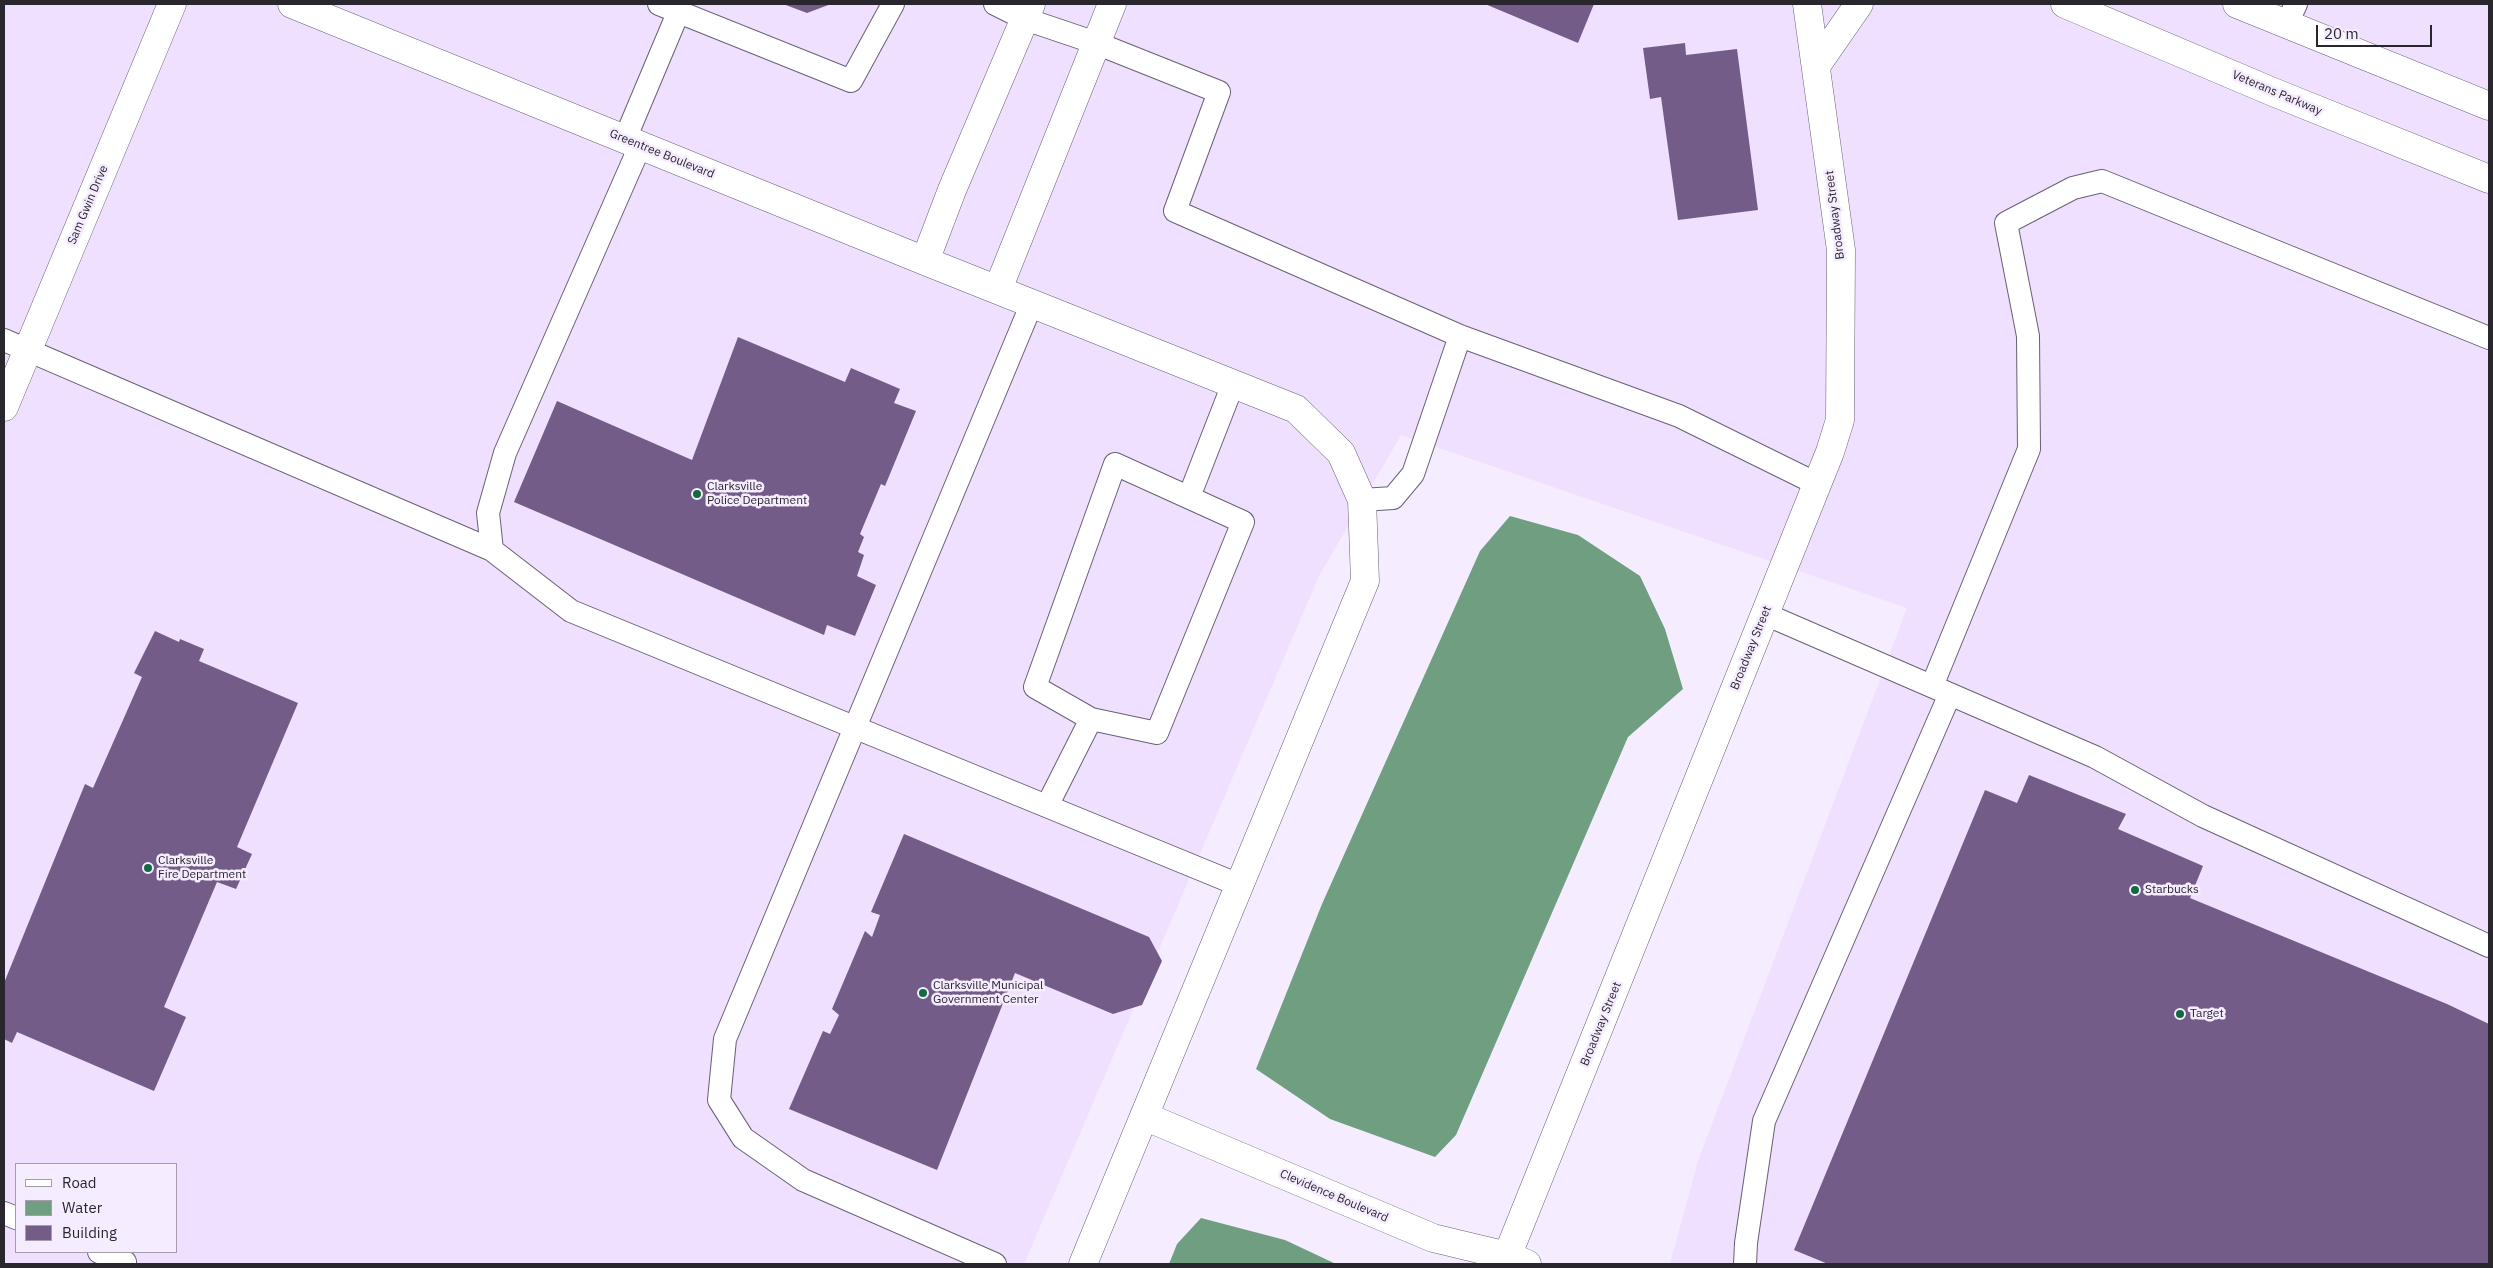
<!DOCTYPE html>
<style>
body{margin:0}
#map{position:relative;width:2493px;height:1268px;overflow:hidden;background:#f5ecff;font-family:"IBM Plex Sans",sans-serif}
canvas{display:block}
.frame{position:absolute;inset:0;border:5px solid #2a262e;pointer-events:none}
.legend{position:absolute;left:15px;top:1163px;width:162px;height:90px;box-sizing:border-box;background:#f5ecff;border:1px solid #a49dab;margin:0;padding:6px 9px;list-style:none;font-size:15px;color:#2a262e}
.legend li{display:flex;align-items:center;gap:10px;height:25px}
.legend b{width:25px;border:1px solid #a49dab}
.scale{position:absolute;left:2316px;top:25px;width:116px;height:22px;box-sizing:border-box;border:2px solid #2a262e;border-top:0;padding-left:6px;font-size:15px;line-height:18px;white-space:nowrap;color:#2a262e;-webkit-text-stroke:4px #f5ecff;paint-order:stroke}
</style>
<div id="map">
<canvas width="2493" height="1268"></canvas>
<div class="frame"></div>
<ul class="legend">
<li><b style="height:6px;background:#fff"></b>Road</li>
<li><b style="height:14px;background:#6f9f80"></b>Water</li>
<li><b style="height:14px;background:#735d88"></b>Building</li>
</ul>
<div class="scale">20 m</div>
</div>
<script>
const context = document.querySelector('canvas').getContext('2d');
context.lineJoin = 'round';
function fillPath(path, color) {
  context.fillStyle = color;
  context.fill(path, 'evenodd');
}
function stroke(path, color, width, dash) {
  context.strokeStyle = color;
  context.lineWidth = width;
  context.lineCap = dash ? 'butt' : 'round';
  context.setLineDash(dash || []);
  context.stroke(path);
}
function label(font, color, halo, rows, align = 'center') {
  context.font = font + ' "IBM Plex Sans",sans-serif';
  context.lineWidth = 5;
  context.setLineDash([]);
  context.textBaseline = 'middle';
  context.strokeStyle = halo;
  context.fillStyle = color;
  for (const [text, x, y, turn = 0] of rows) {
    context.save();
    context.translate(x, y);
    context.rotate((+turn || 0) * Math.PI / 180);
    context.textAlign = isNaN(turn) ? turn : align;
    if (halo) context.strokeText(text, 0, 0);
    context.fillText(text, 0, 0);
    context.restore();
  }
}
fillPath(new Path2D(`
 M4 4H2489V1264H1670L1698 1161 1907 608 1401 435 1319 576 1024 1264H4ZM16 1164H176V1252H16Z`), '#eee0fe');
fillPath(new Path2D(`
 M1510 516 1578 535 1640 576 1665 629 1683 689 1628 737 1456 1135 1435 1157 1330 1119 1256 1069 1322 904 1480 551Z
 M1201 1218 1285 1240 1336 1264H1169L1177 1244Z`), '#6f9f80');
fillPath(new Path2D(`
 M783 4H831L807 13Z
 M1485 4H1594L1578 43Z
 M1685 43 1686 55 1737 49 1758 210 1678 220 1661 97 1650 99 1643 48Z
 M738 337 845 382 851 368 900 389 894 403 916 411 885 486 881 484 860 534 864 537 858 552 864 555 857 576 876 585 855 636 827 625 824 635 514 502 557 401 692 460Z
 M155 631 179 642 180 639 204 649 199 661 298 703 237 847 252 854 236 889 217 882 164 1007 186 1017 154 1091 17 1032 12 1043 4 1039V983L85 784 93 788 142 677 134 673Z
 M2029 775 2126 814 2118 829 2203 866 2190 898 2447 1004 2489 1024V1264H1828L1794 1250 1985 790 2017 803Z
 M904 834 1149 937 1162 961 1142 1005 1113 1014 1015 973 937 1170 789 1109 823 1031 830 1034 839 1015 832 1009 865 931 872 937 880 915 871 912Z`), '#735d88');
const service = new Path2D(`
 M659 4 851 81 893 4
 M995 4 1025 19 1096 43 1219 92 1175 211 1460 336 1679 416 1817 484
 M2287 23 2296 4
 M625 139 678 13
 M640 146 505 453 488 513 492 550 571 611 1239 885
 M4 340 492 550
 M1189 497 1233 384
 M1362 500 1393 498 1413 474 1460 336
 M1765 614 2095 757 2203 816 2489 946
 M1932 686 2029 449 2028 336 2006 223 2073 188 2102 181 2489 338
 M1047 806 1091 719 1157 733 1243 522 1115 464 1035 687 1091 719
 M4 1213 16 1218
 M99 1252 125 1262 124 1264
 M995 1264 803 1180 743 1138 719 1100 725 1039 1032 303
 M1745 1264 1746 1243 1764 1121 1950 694`);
const minor = new Path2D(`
 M292 4 925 261 1296 409 1341 453 1362 500 1365 581 1083 1264
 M925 261 952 190 1031 4
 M998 289 1112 4
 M1144 1116 1433 1238 1508 1256 1527 1264`);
const tertiary = new Path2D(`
 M4 407 172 4`);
const secondary = new Path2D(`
 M2065 4 2273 92 2489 179
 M2237 4 2489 106
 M1816 66 1859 4
 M1504 1264 1830 452 1840 420 1841 250 1807 4`);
stroke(service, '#6a6074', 24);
stroke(minor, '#6a6074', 29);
stroke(tertiary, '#6a6074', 29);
stroke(secondary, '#6a6074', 29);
stroke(service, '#fff', 22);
stroke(minor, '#fff', 28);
stroke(tertiary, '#fff', 28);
stroke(secondary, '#fff', 28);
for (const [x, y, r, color] of [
 [697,494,5,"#116b3f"],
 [148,868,5,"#116b3f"],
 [2135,890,5,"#116b3f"],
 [923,993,5,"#116b3f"],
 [2180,1014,5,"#116b3f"]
]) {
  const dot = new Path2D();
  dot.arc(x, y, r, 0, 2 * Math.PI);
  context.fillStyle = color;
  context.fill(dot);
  stroke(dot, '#f5ecff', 2);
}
label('12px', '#2a262e', '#f5ecff', [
 ["Veterans Parkway",2277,93,23],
 ["Greentree Boulevard",662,154,22],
 ["Sam Gwin Drive",88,205,-67],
 ["Broadway Street",1835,215,-97],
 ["Broadway Street",1751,648,-68],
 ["Broadway Street",1601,1024,-68],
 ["Clevidence Boulevard",1334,1196,23]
]);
label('12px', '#2a262e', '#f5ecff', [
 ["Clarksville",707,487],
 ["Police Department",707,501],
 ["Clarksville",158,861],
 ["Fire Department",158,875],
 ["Starbucks",2145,890],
 ["Clarksville Municipal",933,986],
 ["Government Center",933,1000],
 ["Target",2190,1014]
], 'left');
</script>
